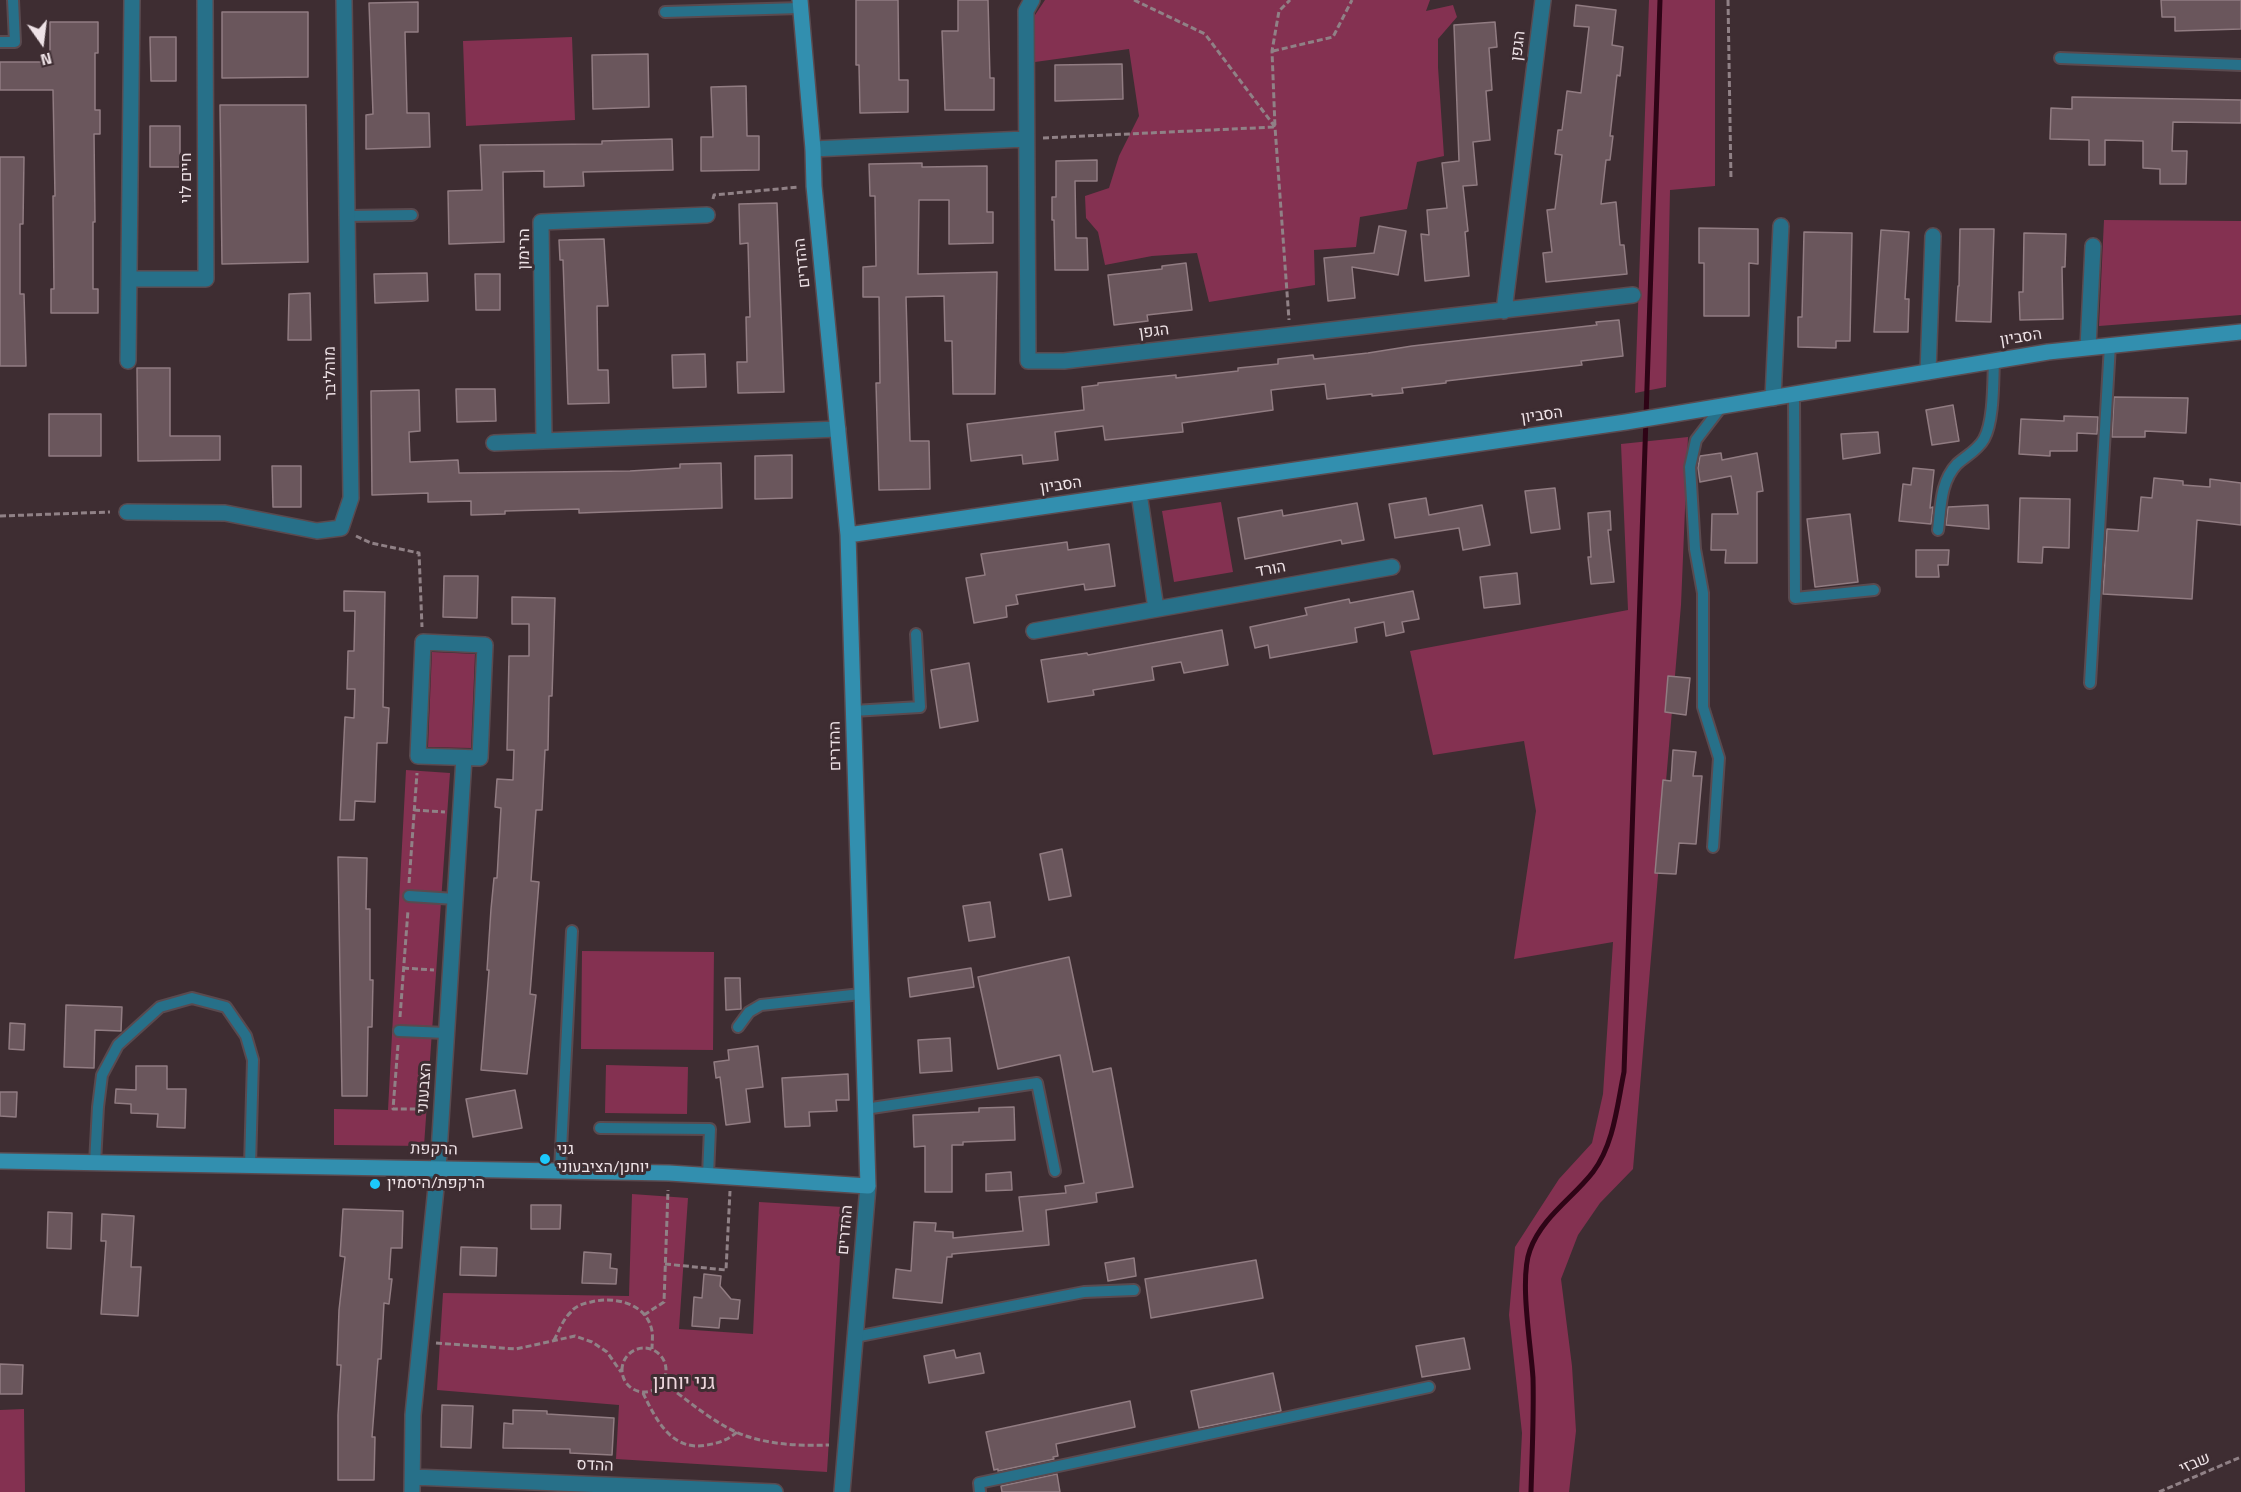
<!DOCTYPE html>
<meta charset="utf-8">
<style>
body{margin:0}
#map{position:relative;width:2241px;height:1492px;overflow:hidden;background:#3e2d32;font-family:"Titillium Web",sans-serif}
canvas{display:block}
.north{position:absolute;left:12px;top:12px;width:60px;height:60px;-webkit-text-stroke:4px #3e2d32;paint-order:stroke;rotate:166deg;font-size:16px;font-weight:700;line-height:24px;text-align:center;color:#eee2e6}
.north::after{content:'';display:block;margin:auto;width:21px;height:27px;background:#eee2e6;clip-path:polygon(50% 0,100% 100%,50% 72%,0 100%)}
</style>
<div id="map">
<canvas width="2241" height="1492"></canvas>
<div class="north">N</div>
</div>
<script>
const context = document.querySelector('canvas').getContext('2d');
context.lineJoin = 'round';
function fillPath(path, color) {
  context.fillStyle = color;
  context.fill(path, 'evenodd');
}
function stroke(path, color, width, dash) {
  context.strokeStyle = color;
  context.lineWidth = width;
  context.lineCap = dash ? 'butt' : 'round';
  context.setLineDash(dash || []);
  context.stroke(path);
}
function label(font, color, halo, rows, align = 'center') {
  context.font = font + ' "Titillium Web",Heebo,sans-serif';
  context.lineWidth = 6;
  context.setLineDash([]);
  context.textBaseline = 'middle';
  context.strokeStyle = halo;
  context.fillStyle = color;
  for (const [text, x, y, turn = 0] of rows) {
    context.save();
    context.translate(x, y);
    context.rotate((+turn || 0) * Math.PI / 180);
    context.textAlign = isNaN(turn) ? turn : align;
    if (halo) context.strokeText(text, 0, 0);
    context.fillText(text, 0, 0);
    context.restore();
  }
}
fillPath(new Path2D(`
 M1045 0H1430L1426 11 1453 5 1457 17 1438 39V67L1444 156 1417 162 1407 209 1360 217 1356 247 1314 250 1315 285 1209 302 1197 253 1152 256 1105 265 1098 232 1086 218 1085 196 1109 188 1119 156 1139 116 1129 49 1035 62V15Z
 M1649 0H1715V186L1670 190 1666 387 1635 393Z
 M572 37 575 120 466 126 463 41Z
 M2104 220 2241 221V315L2099 326Z
 M1688 437 1681 605 1633 1169 1600 1203 1578 1235 1561 1279 1572 1366 1576 1431 1569 1492H1519L1522 1433 1509 1315 1515 1247 1559 1179 1592 1143 1603 1094 1613 942 1514 959 1536 811 1524 741 1433 755 1410 651 1628 610 1621 444Z
 M1221 502 1233 572 1174 582 1162 511Z
 M432 652 475 654 471 748 428 747Z
 M406 770 450 773 424 1146 334 1145V1109L388 1110Z
 M582 951 714 952 713 1050 581 1049Z
 M606 1065 688 1067 687 1114 605 1113Z
 M632 1194 688 1198 679 1329 753 1334 759 1202 843 1207 827 1472 616 1459 619 1405 437 1390 443 1293 629 1296Z
 M24 1409 25 1492H0V1410Z`), '#843151');
stroke(new Path2D(`
 M1531 1492C1532 1454 1534 1415 1533 1378 1531 1345 1519 1279 1530 1250 1542 1217 1573 1198 1593 1172 1614 1144 1617 1106 1624 1072L1660 0`), '#2e0416', 5);
const building = new Path2D(`
 M856 0H898L899 80H908V112L860 113 859 65H856Z
 M958 0H988L990 78H994V110H945L942 31H958Z
 M2161 0H2241V29L2175 31V17H2162Z
 M418 2V32H405L407 113H429L430 147 366 149V115L373 114 369 3Z
 M1576 5 1616 10 1612 45 1623 47 1620 76 1617 75 1610 136H1613L1610 160H1606L1601 204 1616 202 1620 245H1624L1627 274 1546 282 1543 253 1552 252 1547 210 1555 209 1562 155 1555 154 1558 130H1562L1567 91 1581 93 1589 27 1574 26Z
 M222 12H308V77L222 78Z
 M50 22H98V53H95V110H100V134H94L95 222H93V289H98V313H51V289H54L53 196H55L53 90H0V62H50Z
 M1495 22 1497 47 1489 48 1492 90 1486 91 1490 140 1473 142 1477 185 1463 186 1468 231 1465 232 1469 276 1425 281 1421 234 1429 235 1427 210 1447 208 1442 163 1459 161 1454 25Z
 M150 37H176V81H151Z
 M648 54 649 107 593 109 592 55Z
 M1122 64 1123 99 1055 101V65Z
 M746 86 747 136H759V170L701 171V137H713L711 87Z
 M2072 97 2241 100V123L2173 122 2172 151H2187L2186 184H2160V169L2143 168V141L2105 140V165H2089V140L2050 139 2051 108 2072 109Z
 M220 105H306L308 262 222 264Z
 M150 126H180V167H150Z
 M672 139 673 170 583 172 584 186 544 187V171L503 172 504 242 449 244 448 191 482 190 480 145 602 144V141Z
 M0 157H24L23 224H20V294H24L26 366H0Z
 M1097 160V181H1075L1076 238H1087L1088 270H1055L1054 220H1052V197H1056V161Z
 M922 163V167L987 166V212H993V243L949 244V200H919L918 274 997 272 995 394H953L952 341H945L944 296 906 297 910 441H929L930 489 879 490 876 383H880L879 297H863V267L876 266 875 196H870L869 164Z
 M777 203 784 392 738 393 737 362H747L746 317H750L748 243 740 244 739 204Z
 M1379 226 1406 231 1398 275 1352 267 1355 298 1328 301 1324 258 1374 253Z
 M1699 228 1758 229V264L1749 263V316H1704V263H1699Z
 M1960 229H1994L1991 322 1956 321 1958 286H1959Z
 M1881 230 1909 232 1905 299H1909L1908 332H1874Z
 M1804 232 1852 233 1850 341H1836V348L1798 347V317H1802Z
 M2024 233 2066 234 2065 267H2062L2063 319 2020 320 2019 292H2023Z
 M604 239 608 306H597L598 370H608L609 403 568 404 563 260H560L559 240Z
 M1186 263 1192 310 1147 315 1148 321 1114 325 1108 275 1162 269V266Z
 M427 273 428 301 375 303 374 274Z
 M475 274H500V310H476Z
 M310 293 311 340H288L289 294Z
 M1619 320 1623 356 1581 361 1582 365 1446 381V383L1402 388 1403 393 1372 396V394L1327 399 1325 384 1271 390 1273 410 1182 423 1183 432 1105 440 1103 426 1055 432 1058 460 1023 464 1022 455 971 461 967 424 1084 410 1082 387 1098 385V383L1176 375V378L1238 371V368L1278 364V359L1313 355 1314 359 1368 353 1412 346 1597 325 1596 322Z
 M705 354 706 387 673 388 672 355Z
 M137 368H170V436H220V460L138 461Z
 M456 389H495L496 421 457 422Z
 M419 390 420 431 409 432 410 462 458 460 459 473 630 471 680 468V464L721 463 722 508 579 513V509L505 511V514L471 515V501L428 502V493L372 495 371 391Z
 M2114 397 2188 398 2186 433 2145 431V437H2112Z
 M1953 405 1959 441 1932 445 1926 410Z
 M49 414H101V456H49Z
 M2064 416 2098 417 2097 434 2077 433V451H2050V456L2019 454 2021 419 2064 421Z
 M1878 432 1880 453 1843 459 1841 434Z
 M1721 453 1722 460 1757 453 1763 491 1757 492V563H1725L1726 550H1711L1712 514H1738L1731 476 1700 482 1698 468 1700 456Z
 M792 455V498L755 499V456Z
 M272 466H301V507H273Z
 M1913 468 1934 470 1930 508 1933 507 1931 524 1899 521 1903 484 1911 485Z
 M2154 478 2183 481V485L2210 487V479L2241 483V525L2197 520 2192 599 2103 594 2107 529 2138 531 2141 497 2152 498Z
 M1555 488 1560 529 1531 533 1525 491Z
 M1426 498 1429 515 1482 505 1490 545 1463 550 1459 528 1395 538 1389 504Z
 M2020 498 2070 499 2069 548 2043 547 2042 563 2018 562Z
 M1357 503 1364 540 1342 544 1341 540 1245 559 1238 518 1282 510 1283 516Z
 M1988 505 1989 529 1946 525 1948 507Z
 M1610 511 1611 530H1608L1614 582 1591 584 1588 557H1591L1588 513Z
 M1850 514 1858 582 1815 587 1807 519Z
 M1067 542 1068 550 1109 544 1115 586 1085 590 1084 584 1016 595 1018 604 1006 606 1007 617 974 623 966 578 985 575 981 554Z
 M1916 550H1949L1948 565H1938L1939 577H1916Z
 M1517 573 1520 604 1484 608 1480 577Z
 M444 576H478L477 618 443 617Z
 M344 591 385 592 383 707 389 708 387 743H377L375 802 355 801 354 820H340L345 717 354 718 355 689H347L348 651H354L355 611H344Z
 M1413 591 1419 619 1402 622 1404 632 1386 636 1384 622 1355 628 1357 642 1270 658 1268 645 1255 648 1250 627 1307 615 1305 608 1349 599 1350 603Z
 M512 597 555 598 552 696H549L548 750H545L542 810H536L531 881 539 882 530 994 536 995 527 1074 481 1070 489 970H487L491 909 494 878H497L501 808 495 807 497 779 513 780 514 750H507L509 656H529V624H512Z
 M1222 630 1228 665 1184 673 1181 662 1152 667 1154 680 1093 690 1094 695 1048 702 1041 660 1087 653 1088 655Z
 M969 663 978 721 940 728 931 670Z
 M1668 676 1690 678 1686 715 1665 712Z
 M1673 750 1696 752 1693 776H1702L1696 844 1679 843 1676 874 1655 873 1663 780 1671 781Z
 M1062 849 1071 896 1049 900 1040 854Z
 M338 857 367 858 366 909H370V980H373L372 1027H368L367 1096H342Z
 M990 902 995 937 969 941 963 906Z
 M1069 957 1093 1072 1111 1068 1133 1187 1096 1193 1097 1202 1046 1210 1049 1245 952 1254V1257H947L942 1303 893 1298 896 1269 911 1271 914 1222 936 1223 935 1231 953 1232V1238L1023 1231 1019 1197 1066 1193 1065 1186 1084 1183 1060 1055 998 1069 978 977Z
 M971 968 974 987 910 997 908 978Z
 M725 978H740L741 1009 726 1010Z
 M66 1005 122 1007 121 1031 95 1030 94 1068 64 1067Z
 M10 1023 25 1024 24 1050 9 1049Z
 M950 1038 952 1071 920 1073 918 1040Z
 M758 1046 763 1087 746 1089 750 1122 726 1125 720 1077 716 1078 714 1062 729 1060 728 1050Z
 M136 1066H167V1089H186L185 1128 157 1127 158 1114 131 1113V1104L115 1103 116 1089 136 1090Z
 M848 1074 849 1100H836L837 1111 809 1112 810 1126 785 1127 782 1078Z
 M515 1090 522 1128 473 1137 466 1099Z
 M0 1092H17L16 1117 0 1116Z
 M1014 1107 1015 1140 963 1142V1145H952V1192H925V1146L914 1147 913 1115 979 1112V1108Z
 M1011 1172 1012 1190 986 1191V1174Z
 M531 1205H561L560 1229H531Z
 M343 1209 403 1211 402 1248H391L389 1279H392L389 1304 384 1303 381 1359H378L372 1437H375L374 1480H338V1415L341 1365H337L339 1310 345 1257 340 1256Z
 M48 1212 72 1213 71 1249 47 1248Z
 M102 1214 134 1216 131 1267H141L138 1316 101 1314 106 1241H101Z
 M461 1247 497 1248 496 1276 460 1275Z
 M584 1252 611 1254 610 1268 617 1269 616 1284 582 1283Z
 M1134 1258 1136 1276 1108 1281 1105 1263Z
 M1256 1260 1263 1298 1151 1318 1145 1279Z
 M704 1274 721 1276 720 1286 731 1299 740 1300 738 1319 720 1318 719 1328 692 1326 694 1297 702 1298Z
 M1464 1338 1470 1369 1422 1377 1416 1346Z
 M954 1350 956 1358 980 1353 984 1373 929 1383 924 1356Z
 M0 1364 23 1365 22 1394H0Z
 M1273 1373 1281 1411 1199 1428 1191 1391Z
 M1130 1401 1135 1427 1056 1444 1058 1456 1053 1457 1054 1459 998 1471V1469L994 1470 986 1432Z
 M442 1405 473 1406 471 1448 441 1447Z
 M513 1410 547 1411V1414L614 1418 612 1455 570 1453V1449L503 1448 504 1423 513 1424Z
 M1057 1474 1060 1492H1002L1001 1486Z`);
fillPath(building, '#6a565c');
stroke(building, '#917c82', 1.5);
const lane = new Path2D(`
 M665 12 800 8
 M0 42H15L13 0
 M2060 58 2241 65
 M347 216 412 215
 M1794 394 1795 598 1874 590
 M1938 530C1941 507 1940 482 1957 464 1966 456 1978 450 1984 439 1994 421 1993 382 1994 361
 M2090 683 2110 345
 M853 711 920 707 916 634
 M1713 847 1719 758 1703 707V593L1695 549 1690 467 1696 440 1722 406
 M409 896 455 899
 M738 1027 749 1012 761 1005 861 994
 M399 1031 446 1033
 M865 1109 1037 1083 1055 1171
 M600 1128 710 1129 708 1175
 M95 1163 98 1107 102 1075 118 1045 160 1007 192 998 226 1007 246 1036 253 1060 250 1165
 M560 1170 572 931
 M855 1337 1058 1297 1084 1292 1134 1290
 M980 1492 979 1483 1429 1387`);
const street = new Path2D(`
 M1032 0 1026 11 1028 361H1064L1633 295
 M813 149 1025 139
 M129 279H206L205 0
 M1504 311 1543 0
 M2088 347 2093 246
 M128 361 132 0
 M1928 372 1933 236
 M1773 398 1781 226
 M544 441 541 222 707 215
 M494 443 838 429
 M1139 493 1156 609
 M127 512 225 513 317 531 341 528 351 498 344 0
 M1034 631 1392 567
 M423 642 485 645 480 758 418 756Z
 M413 1477 775 1492
 M412 1492 413 1415 438 1168 464 758
 M842 1492 868 1186`);
const secondary = new Path2D(`
 M848 535 1626 422 2048 352 2241 332
 M0 1161 669 1173 868 1186 848 535 814 186 813 149 800 0`);
stroke(lane, '#5a4a4f', 14);
stroke(street, '#5a4a4f', 18);
stroke(secondary, '#5a4a4f', 18);
stroke(new Path2D(`
 M1134 0 1205 34 1275 127 1289 320
 M1728 0 1731 180
 M1273 51 1333 37 1352 0
 M1043 138 1275 127 1272 51 1279 11 1290 0
 M713 199 714 195 799 187
 M0 516 110 512
 M356 536 371 543 419 553 422 627
 M414 810 445 812
 M409 883 417 773
 M403 968 434 970
 M400 1017 408 910
 M398 1045 393 1109H427
 M665 1264 726 1270 730 1191
 M644 1315 664 1302 668 1190
 M554 1340C559 1331 563 1319 571 1312 575 1306 585 1303 591 1302 614 1296 647 1303 652 1331 653 1336 652 1343 652 1349
 M436 1343 516 1349 575 1336 592 1342 607 1352 621 1372
 M622 1370a22 22 0 1 1 44 0a22 22 0 1 1-44 0Z
 M663 1382C687 1400 717 1426 746 1436 773 1445 801 1446 829 1445
 M643 1393C656 1420 672 1452 707 1445 719 1443 728 1440 737 1432
 M2159 1492 2241 1457`), '#908186', 3, [6, 3]);
stroke(lane, '#277089', 10);
stroke(street, '#277089', 15);
stroke(secondary, '#328faf', 15);
for (const [x, y, r, color] of [
 [545,1159,6,"#1cc9fc"],
 [375,1184,6,"#1cc9fc"]
]) {
  const dot = new Path2D();
  dot.arc(x, y, r, 0, 2 * Math.PI);
  context.fillStyle = color;
  context.fill(dot);
  stroke(dot, '#3e2d32', 2);
}
label('16px', '#eee2e6', '#3e2d32', [
 ["הגפן",1519,46,-83],
 ["חיים לוי",187,178,-90],
 ["הרימון",525,249,-89],
 ["ההדרים",803,263,-96],
 ["הגפן",1154,332,-7],
 ["הסביון",2021,338,-9],
 ["מוהליבר",331,373,-91],
 ["הסביון",1542,416,-8],
 ["הסביון",1061,486,-8],
 ["הורד",1271,570,-10],
 ["ההדרים",836,746,-91],
 ["הצבעוני",425,1088,-86],
 ["הרקפת",434,1150,1],
 ["ההדרים",846,1230,-85],
 ["שבזי",2195,1464,-23],
 ["ההדס",595,1466,2]
]);
label('16px', '#eee2e6', '#3e2d32', [
 ["גני",557,1150],
 ["יוחנן/הציבעוני",557,1168],
 ["הרקפת/היסמין",387,1184]
], 'left');
label('20px', '#eed6dd', '#3e2d32', [
 ["גני יוחנן",684,1384]
]);
</script>
